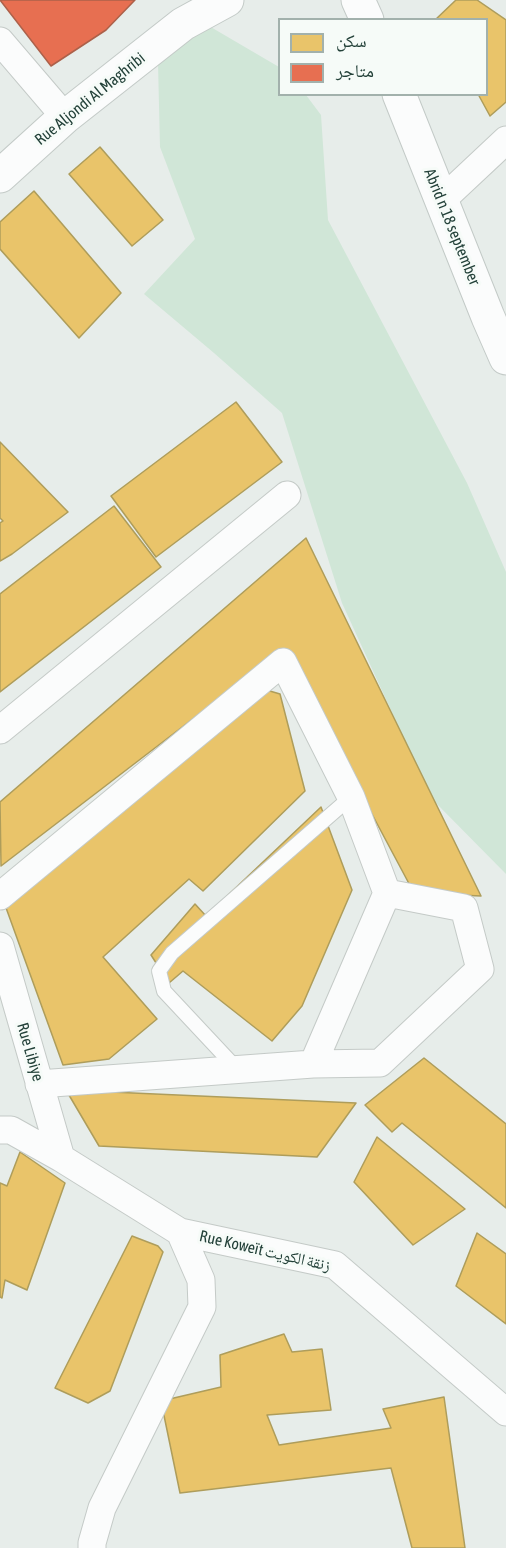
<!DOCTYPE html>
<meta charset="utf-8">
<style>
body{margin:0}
#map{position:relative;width:506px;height:1548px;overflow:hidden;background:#e7edea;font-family:"Asap Condensed","Noto Naskh Arabic",sans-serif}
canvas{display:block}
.legend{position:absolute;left:278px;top:18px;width:210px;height:78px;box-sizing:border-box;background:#f6fbf8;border:2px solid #a2b1ac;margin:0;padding:8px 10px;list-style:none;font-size:18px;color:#234139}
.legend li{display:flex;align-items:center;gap:12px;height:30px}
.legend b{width:30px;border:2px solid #a2b1ac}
</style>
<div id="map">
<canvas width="506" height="1548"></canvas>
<ul class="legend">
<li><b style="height:16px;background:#e9c46a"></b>سكن</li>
<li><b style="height:16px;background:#e76f51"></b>متاجر</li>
</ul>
</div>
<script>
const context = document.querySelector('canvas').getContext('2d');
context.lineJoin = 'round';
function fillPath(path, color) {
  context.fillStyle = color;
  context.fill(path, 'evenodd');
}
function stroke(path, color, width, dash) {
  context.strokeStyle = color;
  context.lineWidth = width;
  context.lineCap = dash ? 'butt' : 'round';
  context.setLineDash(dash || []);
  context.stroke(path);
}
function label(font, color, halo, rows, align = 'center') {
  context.font = font + ' "Asap Condensed","Noto Naskh Arabic",sans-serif';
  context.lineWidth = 6;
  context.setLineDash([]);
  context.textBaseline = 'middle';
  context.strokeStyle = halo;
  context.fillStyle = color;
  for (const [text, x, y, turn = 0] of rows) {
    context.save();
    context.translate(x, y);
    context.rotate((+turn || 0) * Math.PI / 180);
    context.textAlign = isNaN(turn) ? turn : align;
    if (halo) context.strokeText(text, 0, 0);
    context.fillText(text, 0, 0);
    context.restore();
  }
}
fillPath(new Path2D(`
 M209 26 279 67 280 94 306 95 321 115 328 220 467 483 506 572V874L431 798 342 603 282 413 214 353 144 294 195 239 160 147 158 63Z`), '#d0e6d7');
const homes = new Path2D(`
 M456 0H477L506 20V102L490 116 478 94H486V20H435Z
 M100 147 163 220 132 246 69 174Z
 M34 191 121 293 79 338 0 249V222Z
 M236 402 282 462 156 557 111 496Z
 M0 442 68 512 12 554 0 561V523L3 521 0 518Z
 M114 506 161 567 0 692V594Z
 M306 538 481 896 414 893 284 649 1 866 0 802Z
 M263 689 280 694 305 791 203 891 189 879 103 957 157 1019 109 1059 63 1065 5 905Z
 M321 807 352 890 302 1006 272 1041 183 971 169 983 151 955 195 904 206 916Z
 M424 1058 506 1124V1208L402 1123 392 1132 365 1105Z
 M66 1090 356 1103 317 1157 99 1146Z
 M377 1137 465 1209 413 1245 354 1182Z
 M20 1152 65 1183 27 1290 5 1280 2 1298 0 1297V1183L7 1186Z
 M477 1233 506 1254V1324L456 1286Z
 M132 1236 158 1246 163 1252 110 1391 88 1403 55 1388Z
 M284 1334 292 1352 322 1349 331 1410 267 1415 279 1445 391 1428 383 1409 444 1397 465 1548H412L391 1468 180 1493 161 1401 221 1387 220 1355Z`);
fillPath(homes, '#e9c46a');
stroke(homes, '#ae9d5b', 1.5);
const shops = new Path2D(`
 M0 0H135L106 30 51 66Z`);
fillPath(shops, '#e76f51');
stroke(shops, '#ac614a', 1.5);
const lane = new Path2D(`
 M237 1069 164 991 159 971 172 953 351 797`);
const street = new Path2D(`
 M0 41 65 117
 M441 201 506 140
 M0 730 287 495
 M0 896 283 662 351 797 387 893 464 908 480 969 380 1063 313 1064
 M0 946 61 1158
 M39 1084 313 1064 387 893
 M0 1130H11L61 1158 180 1232 335 1265 506 1412
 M92 1548V1543L102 1508 202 1307 201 1280 180 1232`);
const secondary = new Path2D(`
 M358 0 367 20
 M399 94 488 317 506 358
 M0 176 65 117 183 24 227 0`);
stroke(lane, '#c4cac7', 16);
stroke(street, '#c4cac7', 29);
stroke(secondary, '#c3cac7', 35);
stroke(lane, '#fbfcfc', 14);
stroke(street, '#fbfcfc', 27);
stroke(secondary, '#fbfcfc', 33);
label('16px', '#234139', '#f6fbf8', [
 ["Rue Aljondi Al Maghribi",90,99,-39],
 ["Abrid n 18 september",452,227,68],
 ["Rue Libiye",30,1052,74],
 ["Rue Koweït زنقة الكويت",265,1251,13]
]);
</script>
